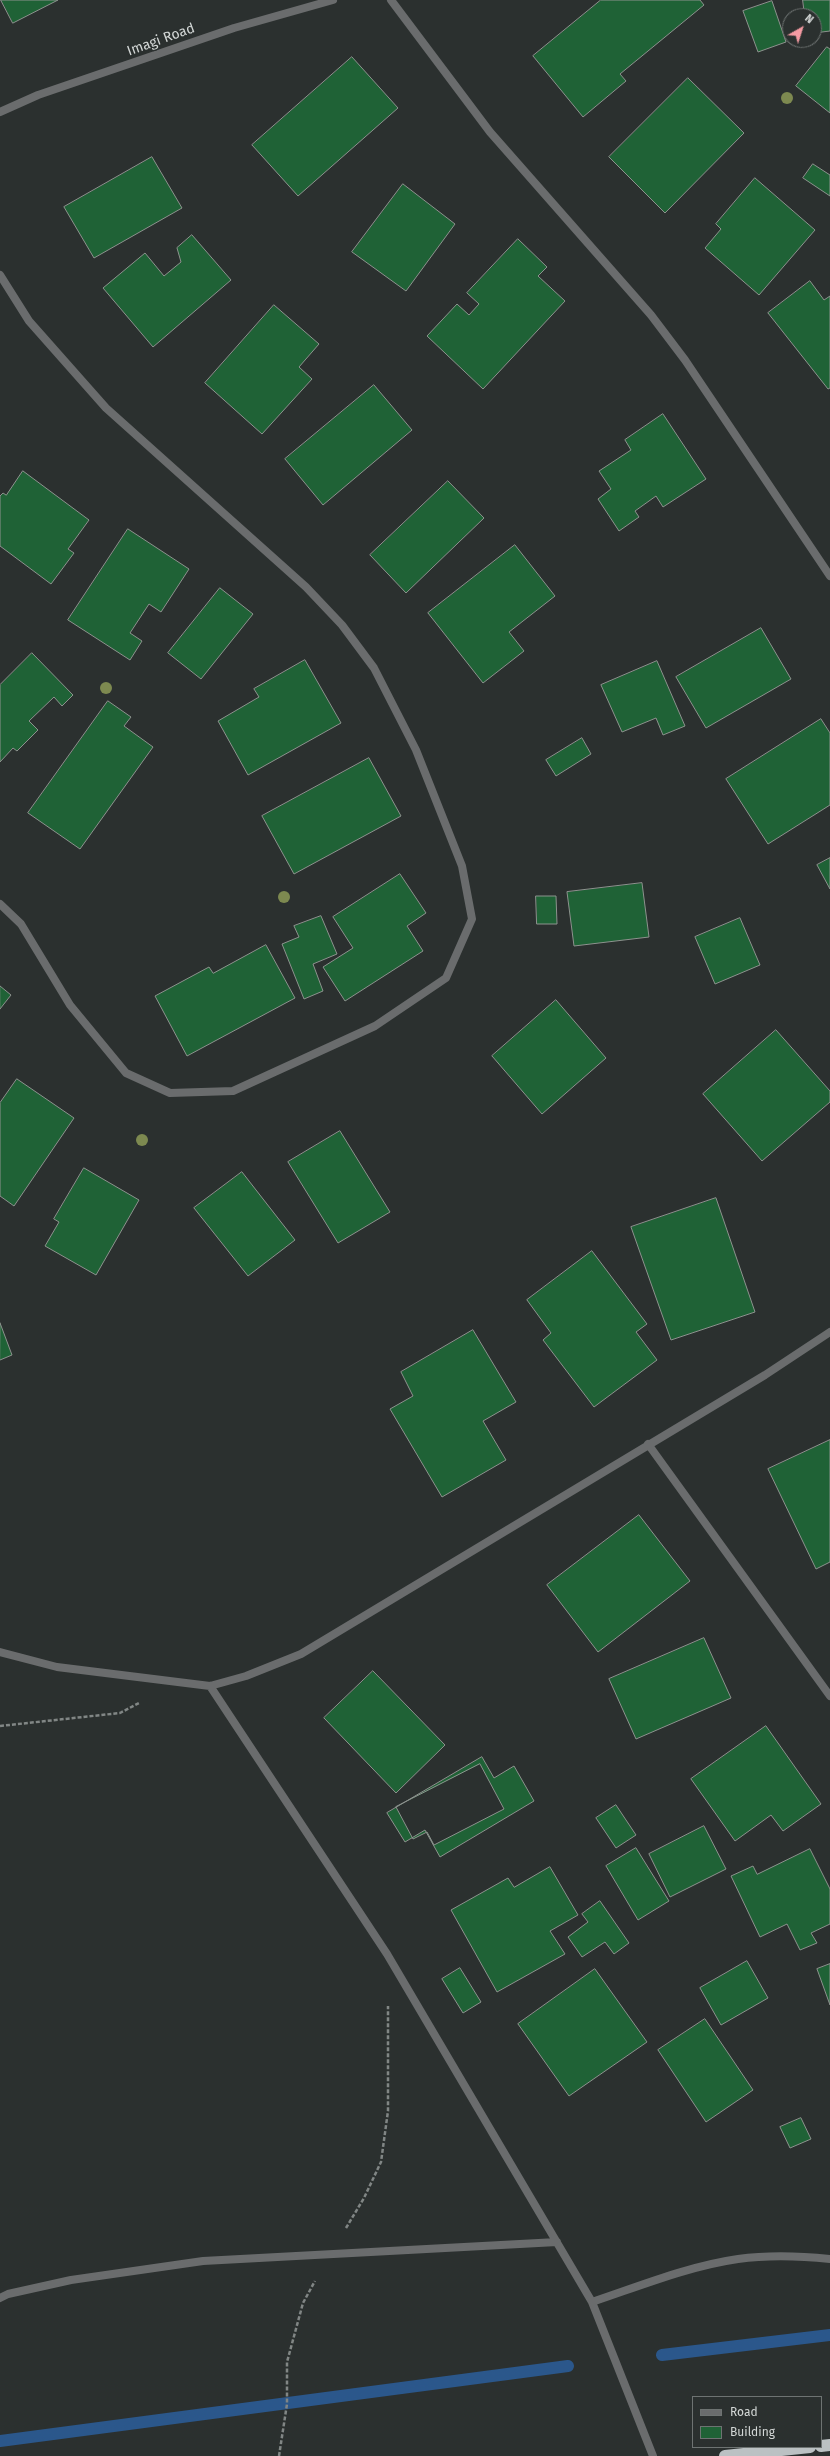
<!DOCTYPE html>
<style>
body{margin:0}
#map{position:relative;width:830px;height:2456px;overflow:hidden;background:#2b302f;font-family:"Fira Sans",sans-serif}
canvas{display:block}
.legend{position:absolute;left:692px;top:2396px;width:130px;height:52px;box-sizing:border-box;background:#2b302f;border:1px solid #6e7372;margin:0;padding:5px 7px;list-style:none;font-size:12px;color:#d3d7d6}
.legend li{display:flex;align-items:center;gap:8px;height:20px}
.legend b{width:20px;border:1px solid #6e7372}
.north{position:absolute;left:782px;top:8px;width:40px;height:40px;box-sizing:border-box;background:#2b302f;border:1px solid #6e7372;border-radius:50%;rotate:39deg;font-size:11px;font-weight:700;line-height:16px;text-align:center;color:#d3d7d6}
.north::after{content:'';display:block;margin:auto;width:14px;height:18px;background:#f49aa2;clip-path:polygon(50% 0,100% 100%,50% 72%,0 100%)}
</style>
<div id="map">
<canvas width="830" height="2456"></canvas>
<ul class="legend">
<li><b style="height:5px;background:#6a6c6d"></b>Road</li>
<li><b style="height:11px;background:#1f6236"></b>Building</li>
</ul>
<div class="north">N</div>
</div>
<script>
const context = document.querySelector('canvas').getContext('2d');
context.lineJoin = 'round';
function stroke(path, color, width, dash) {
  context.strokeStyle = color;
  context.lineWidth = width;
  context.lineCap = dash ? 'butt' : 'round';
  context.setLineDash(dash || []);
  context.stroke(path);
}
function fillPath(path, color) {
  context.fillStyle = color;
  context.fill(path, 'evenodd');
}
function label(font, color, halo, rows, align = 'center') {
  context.font = font + ' "Fira Sans",sans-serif';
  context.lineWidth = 3;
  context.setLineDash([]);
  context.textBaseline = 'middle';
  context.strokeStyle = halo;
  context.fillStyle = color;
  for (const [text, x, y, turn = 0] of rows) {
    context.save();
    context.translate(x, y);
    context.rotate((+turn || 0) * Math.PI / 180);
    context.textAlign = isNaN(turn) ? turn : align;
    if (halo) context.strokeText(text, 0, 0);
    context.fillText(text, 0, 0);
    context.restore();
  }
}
stroke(new Path2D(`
 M662 2355 830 2335
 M0 2441 568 2366`), '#2b578b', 12);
const building = new Path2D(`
 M1 0H58L13 23Z
 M601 0H700L704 5 620 74 626 81 583 117 533 56Z
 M803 0H830V31L814 33V16H805Z
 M772 1 786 42 758 52 743 11Z
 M827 47 830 49V113L796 86Z
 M352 57 398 108 298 196 252 145Z
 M688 78 744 133 665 213 609 157Z
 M152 157 182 208 94 258 64 207Z
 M813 164 830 175V196L803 178Z
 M755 178 815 230 759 295 705 248 721 229 716 224Z
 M403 184 455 224 406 291 352 252Z
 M192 235 231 280 153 347 103 288 145 253 164 276 181 262 177 248Z
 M518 239 547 267 538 276 565 301 483 389 427 336 457 304 469 315 479 304 467 293Z
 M810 281 824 300 830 296V388L828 389 768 313Z
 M274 305 319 344 299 367 312 379 262 434 205 383Z
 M374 385 412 430 323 505 285 459Z
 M663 414 706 479 663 507 656 496 635 511 639 517 619 531 598 499 611 489 599 471 631 450 625 440Z
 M23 471 89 520 68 549 74 553 51 584 0 546V496L3 493 6 495Z
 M448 481 484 518 406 593 370 555Z
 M128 529 189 569 161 612 149 604 130 633 142 641 130 660 68 620Z
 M515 545 555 596 509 632 524 651 483 683 428 613Z
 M220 588 253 614 201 679 168 653Z
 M761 628 791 679 706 728 676 677Z
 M32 653 73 695 62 706 54 697 29 721 38 730 17 751 13 748 0 762V685Z
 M305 660 341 723 248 775 218 721 259 697 254 689Z
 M657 661 685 726 663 735 656 718 622 732 601 685Z
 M108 701 131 717 124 726 153 747 80 849 28 813Z
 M821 719 830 733V805L768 844 726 779Z
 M582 738 591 754 556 776 546 760Z
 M369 758 401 816 294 874 262 816Z
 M830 858V889L817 865Z
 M400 874 426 913 407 926 423 951 345 1001 323 967 353 948 333 917Z
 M642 883 649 937 574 946 567 892Z
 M536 896H556L557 924H537Z
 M321 916 337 954 313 964 323 991 304 999 282 944 299 937 294 926Z
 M740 918 760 965 715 984 695 937Z
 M266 945 295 998 187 1056 155 996 209 967 213 973Z
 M0 986 11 995 0 1009Z
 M556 1000 606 1058 542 1114 492 1056Z
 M776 1030 830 1091V1102L762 1161 703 1094Z
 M17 1079 74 1118 14 1206 0 1196V1103Z
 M340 1131 390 1212 338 1243 288 1162Z
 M84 1168 139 1200 96 1275 45 1246 59 1222 54 1219Z
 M242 1172 295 1240 248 1276 194 1208Z
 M716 1198 755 1312 671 1340 631 1227Z
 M592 1251 647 1324 636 1332 657 1360 594 1407 543 1340 551 1333 527 1300Z
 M0 1323 12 1355 0 1360Z
 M473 1330 516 1402 483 1421 506 1460 442 1497 390 1409 413 1396 401 1372Z
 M830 1440V1562L816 1569 768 1469Z
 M639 1515 690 1581 598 1652 547 1585Z
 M704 1638 731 1698 636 1739 609 1679Z
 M373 1671 445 1745 396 1793 324 1718Z
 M766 1726 821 1804 783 1831 771 1815 735 1841 691 1779Z
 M482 1757 494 1778 514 1766 534 1801 440 1857 425 1830 405 1842 387 1813Z
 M480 1764 504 1809 434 1845 427 1832 413 1839 396 1807Z
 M616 1805 636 1835 616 1848 596 1818Z
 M704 1826 726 1869 670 1897 649 1854Z
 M636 1848 669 1901 638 1920 606 1866Z
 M810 1849 830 1889V1924L811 1933 817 1943 800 1950 787 1924 760 1937 731 1876 753 1866 757 1874Z
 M550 1867 578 1915 550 1931 565 1954 497 1992 451 1910 508 1878 514 1887Z
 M600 1901 629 1943 614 1954 605 1942 582 1957 568 1937 588 1922 582 1914Z
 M747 1961 768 1998 721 2025 700 1988Z
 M830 1964V2005L817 1969Z
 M460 1968 481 2002 463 2013 442 1979Z
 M595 1969 647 2042 569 2096 518 2024Z
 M705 2019 753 2090 706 2122 658 2050Z
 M801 2118 811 2139 790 2148 780 2127Z`);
fillPath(building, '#1f6236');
stroke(building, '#8d928e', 1);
stroke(new Path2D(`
 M0 1726 120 1713 139 1703
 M346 2228 364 2198 381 2162 388 2111V2006
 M279 2456 287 2404V2362L303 2303 315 2281`), '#818685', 2.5, [4, 2]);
stroke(new Path2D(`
 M391 0 490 132 651 315 685 360 830 576
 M0 112 38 95 234 28 333 0
 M0 275 29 321 106 408 306 587 342 625 374 668 416 750 462 866 472 919 446 978 375 1026 233 1091 170 1093 126 1073 70 1005 21 924 0 904
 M648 1444 830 1696
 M0 1652 57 1667 210 1686 246 1676 301 1654 765 1375 830 1332
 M210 1686 387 1954 592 2302 653 2456
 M0 2298 8 2294 71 2280 203 2261 557 2242
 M592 2302C640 2286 689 2266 738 2259 766 2255 802 2256 830 2259`), '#6a6c6d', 8);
stroke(new Path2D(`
 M821 2446 830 2445
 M725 2456 810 2447`), '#bbc1c3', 12);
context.fillStyle = '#7d8950';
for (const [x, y] of [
 [787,98],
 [106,688],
 [284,897],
 [142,1140]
]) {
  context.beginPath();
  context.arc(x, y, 6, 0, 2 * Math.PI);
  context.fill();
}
label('14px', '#d3d7d6', '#2b302f', [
 ["Imagi Road",161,40,-20]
]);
</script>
